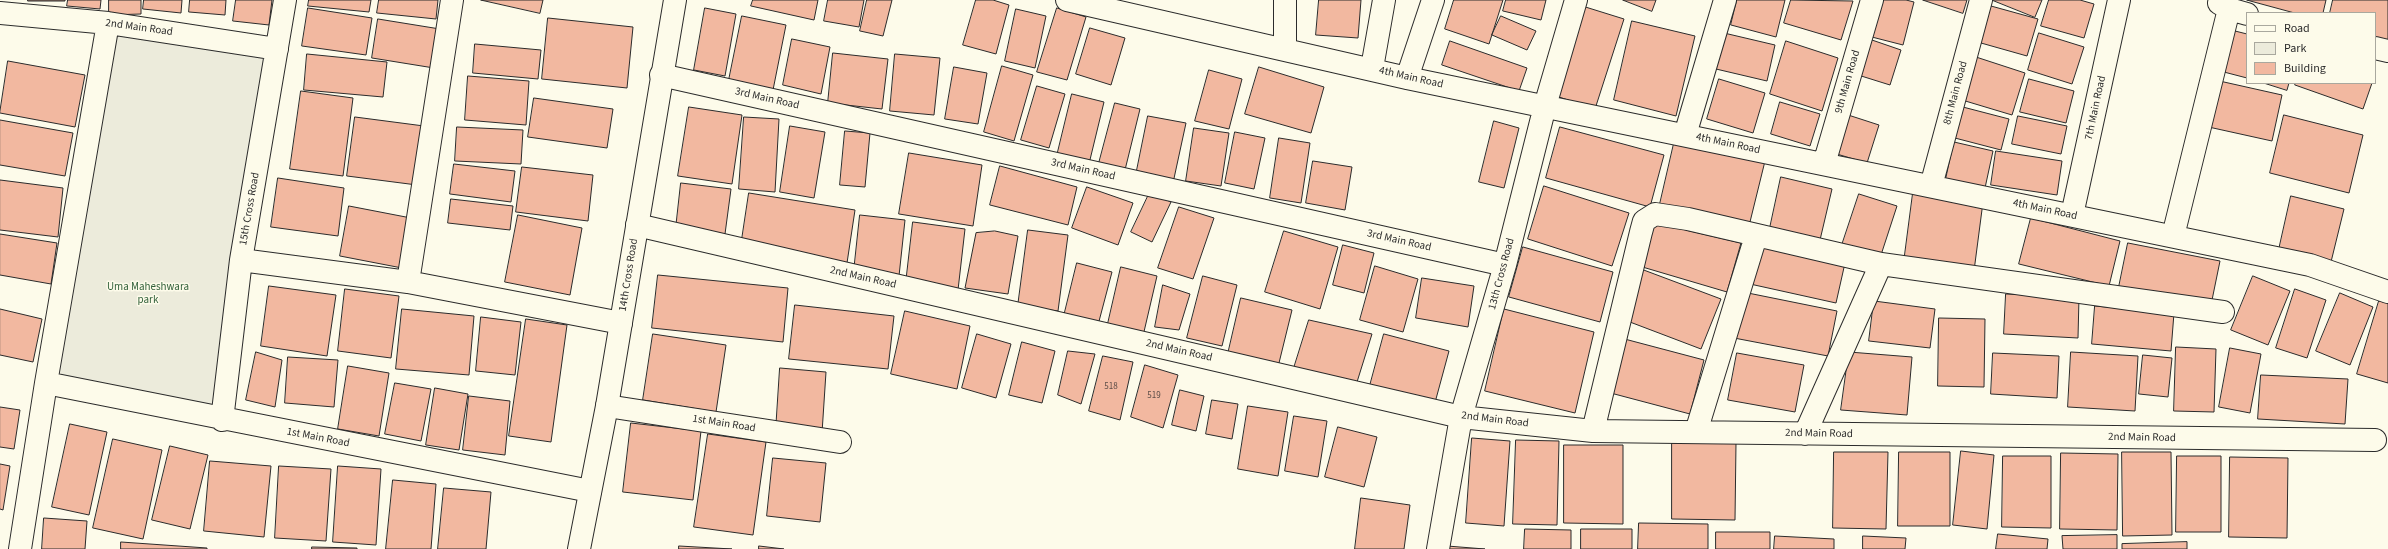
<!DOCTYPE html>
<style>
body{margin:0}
#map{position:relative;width:2388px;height:549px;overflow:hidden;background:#fdfbea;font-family:"Source Sans 3",sans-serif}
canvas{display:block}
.legend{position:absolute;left:2246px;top:12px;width:130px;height:72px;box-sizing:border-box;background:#fdfbea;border:1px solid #a9a89e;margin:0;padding:5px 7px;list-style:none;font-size:12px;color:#2b2b2b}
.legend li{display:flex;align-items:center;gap:8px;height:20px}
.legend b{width:20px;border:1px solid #a9a89e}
</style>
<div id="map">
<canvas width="2388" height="549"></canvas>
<ul class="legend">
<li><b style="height:5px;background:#fdfbea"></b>Road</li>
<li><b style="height:11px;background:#ecebdb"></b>Park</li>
<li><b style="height:11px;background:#f2b8a0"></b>Building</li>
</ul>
</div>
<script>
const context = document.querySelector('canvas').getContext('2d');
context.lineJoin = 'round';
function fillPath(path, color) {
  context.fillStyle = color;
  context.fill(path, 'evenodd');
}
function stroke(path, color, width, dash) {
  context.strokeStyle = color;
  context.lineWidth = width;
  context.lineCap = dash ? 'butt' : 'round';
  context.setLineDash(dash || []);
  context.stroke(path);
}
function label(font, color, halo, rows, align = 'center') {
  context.font = font + ' "Source Sans 3",sans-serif';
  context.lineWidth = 3;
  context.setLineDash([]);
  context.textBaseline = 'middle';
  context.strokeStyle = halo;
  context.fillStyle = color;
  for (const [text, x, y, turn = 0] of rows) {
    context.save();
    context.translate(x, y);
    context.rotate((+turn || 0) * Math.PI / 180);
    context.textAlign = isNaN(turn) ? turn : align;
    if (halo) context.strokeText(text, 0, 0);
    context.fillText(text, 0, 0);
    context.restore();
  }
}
const green = new Path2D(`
 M108 23 277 49 214 419 46 383Z`);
fillPath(green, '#ecebdb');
stroke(green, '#74746e', 1);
const building = new Path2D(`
 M28 0H65V1H28Z
 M68 0H101L100 9 67 6Z
 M109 0H141V14L109 15Z
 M144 0H182L181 13 143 9Z
 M190 0H226L225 15 189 12Z
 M236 0H272L269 25 233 21Z
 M309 0H371L369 12 308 6Z
 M379 0H438L436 19 377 13Z
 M481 0H543L540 13Z
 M753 0H818L814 20 751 6Z
 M828 0H864L859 27 824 21Z
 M867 0H892L883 36 860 31Z
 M976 0H993L1009 5 996 54 963 45Z
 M1319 0H1361L1358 38 1316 35Z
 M1454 0H1503L1489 44 1445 29Z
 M1506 0H1546L1541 20 1503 11Z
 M1623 0H1656L1652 11Z
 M1737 0H1785L1776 37 1731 25Z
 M1791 0 1853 1 1841 40 1784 23Z
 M1873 0H1906L1914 2 1903 45 1864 35Z
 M1923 0H1967L1963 13Z
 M1992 0H2042L2035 17Z
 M2049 0H2080L2094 4 2084 38 2041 26Z
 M2247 0H2326L2323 13H2295Z
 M2333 0H2388V40L2375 37V13H2330Z
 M1579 5 1624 19 1595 109 1550 94Z
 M1991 6 2038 19 2027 56 1981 43Z
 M308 8 372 18 366 55 302 46Z
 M705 8 736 14 725 76 694 70Z
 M1057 8 1086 17 1067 80 1037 72Z
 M1016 9 1046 16 1035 68 1005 61Z
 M742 16 786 25 773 90 729 80Z
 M1501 16 1536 31 1527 50 1492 35Z
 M548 18 633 27 627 88 542 79Z
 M378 19 440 29 434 68 372 58Z
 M1632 21 1695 36 1676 116 1614 100Z
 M1090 28 1125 38 1111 85 1076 74Z
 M2231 30 2247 34V78L2220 71Z
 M1724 33 1775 45 1767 81 1716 69Z
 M2039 33 2084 47 2072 84 2028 70Z
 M792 39 830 47 821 94 783 85Z
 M1869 39 1901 50 1890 85 1858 75Z
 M1450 41 1527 68 1519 91 1442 65Z
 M1786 41 1838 58 1822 111 1770 94Z
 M475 44 541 50 538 79 473 73Z
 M833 53 888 59 882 109 828 103Z
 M307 54 387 62 383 97 304 90Z
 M895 54 940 58 934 115 890 111Z
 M1976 57 2025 73 2012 115 1962 100Z
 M8 61 85 75 75 127 0 113Z
 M1002 66 1033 75 1014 141 984 132Z
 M954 67 987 73 978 124 945 119Z
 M1259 67 1324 87 1311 133 1245 114Z
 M1209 70 1242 79 1229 129 1195 121Z
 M468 76 529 81 526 125 465 120Z
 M1719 79 1765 93 1753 133 1707 119Z
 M2029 79 2074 91 2066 123 2020 112Z
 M2215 80 2282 95 2272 141 2204 126Z
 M2264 83H2289L2287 90Z
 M2296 83H2372L2363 109 2295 85Z
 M1037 86 1065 94 1049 148 1021 140Z
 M301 91 353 98 343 176 290 169Z
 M1072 94 1104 102 1088 168 1056 160Z
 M534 98 613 109 607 148 528 137Z
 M1780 102 1820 114 1810 146 1771 134Z
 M1115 103 1140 109 1124 174 1098 167Z
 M1959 106 2009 119 2001 150 1951 137Z
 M689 107 742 115 732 184 678 176Z
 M1842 113 1879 125 1867 163 1830 152Z
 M2284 115 2363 135 2349 193 2270 173Z
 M1148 116 1186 123 1173 183 1136 175Z
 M2018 116 2067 126 2061 154 2012 144Z
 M355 117 424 126 417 185 347 176Z
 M744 117 779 119 775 192 739 189Z
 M0 120 73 133 65 176 0 165Z
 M1494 121 1519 128 1504 188 1479 182Z
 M790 126 825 132 814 198 780 192Z
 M457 127 523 130 521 164 455 161Z
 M1560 127 1664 155 1650 207 1546 178Z
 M1194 128 1229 133 1221 186 1186 181Z
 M845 131 870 133 865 187 840 185Z
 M1235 132 1265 138 1254 189 1225 183Z
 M1279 138 1310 143 1301 203 1270 198Z
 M1675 139 1765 161 1749 226 1660 204Z
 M1954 142 1993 151 1985 188 1946 179Z
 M1996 151 2062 161 2057 195 1991 185Z
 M909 153 982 165 973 226 899 214Z
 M1313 161 1352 167 1345 210 1306 203Z
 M454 164 515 171 511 202 450 194Z
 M1000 166 1077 187 1068 225 990 205Z
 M522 167 593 175 588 221 516 212Z
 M1781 177 1832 189 1820 240 1770 228Z
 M278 178 344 188 338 236 271 227Z
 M0 180 63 188 58 237 0 230Z
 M681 183 731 189 725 234 676 228Z
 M1544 186 1629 213 1612 266 1528 239Z
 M1087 187 1133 203 1118 245 1072 228Z
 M1150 192 1171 202 1152 242 1131 232Z
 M749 193 855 210 847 263 741 246Z
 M1913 193 1983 202 1974 271 1904 262Z
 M1859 194 1897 206 1880 258 1842 245Z
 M2291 196 2344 209 2330 266 2278 254Z
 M451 199 513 206 510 230 448 223Z
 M349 206 411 218 402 268 340 256Z
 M1179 207 1214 218 1193 279 1158 268Z
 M518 215 582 228 570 295 505 282Z
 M860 215 905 220 899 276 854 271Z
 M2031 218 2120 241 2109 286 2019 264Z
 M913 222 965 229 958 290 906 283Z
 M1656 223 1741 243 1727 292 1639 266Z
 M1028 230 1068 235 1058 311 1018 306Z
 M995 231 1018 236 1008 294 965 288 976 233Z
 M1284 231 1338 247 1320 309 1265 292Z
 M0 234 57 243 51 284 0 275Z
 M2128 243 2220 261 2211 305 2119 287Z
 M1343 245 1374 253 1364 293 1333 285Z
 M1758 245 1845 263 1836 303 1750 284Z
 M1523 247 1613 272 1600 322 1509 297Z
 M1077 263 1112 272 1098 325 1064 316Z
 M1375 266 1418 279 1403 332 1360 320Z
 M1121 267 1157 276 1143 336 1107 328Z
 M1641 269 1721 299 1701 349 1622 319Z
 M658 275 788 288 783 342 652 328Z
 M1203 276 1237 285 1222 346 1187 338Z
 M2253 276 2290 291 2268 345 2231 330Z
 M1422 278 1474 286 1468 327 1416 318Z
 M1163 285 1190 294 1179 330 1155 327Z
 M269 286 336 295 327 356 261 346Z
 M345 289 399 296 391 358 338 351Z
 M2295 289 2326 300 2307 358 2276 348Z
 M1743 292 1837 311 1828 356 1734 338Z
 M2340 293 2373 307 2350 365 2316 351Z
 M2006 294 2079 297 2078 338 2004 334Z
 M1241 298 1292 310 1278 367 1228 354Z
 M1874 301 1935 309 1930 348 1869 341Z
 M2379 301 2388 303V383L2357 374Z
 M795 305 894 316 888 369 789 359Z
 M2095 306 2174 313 2171 351 2092 344Z
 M0 309 42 319 33 362 0 355Z
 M402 309 474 316 469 375 396 369Z
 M1504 309 1594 332 1575 413 1485 391Z
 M905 311 970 326 957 389 891 374Z
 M481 317 521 322 515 375 476 371Z
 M1939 318 1985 319 1984 387 1938 386Z
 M526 319 567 325 551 442 509 436Z
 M1309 320 1372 334 1357 382 1294 368Z
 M653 334 726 345 716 412 643 400Z
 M977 334 1011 344 996 398 962 388Z
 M1384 334 1449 351 1433 410 1368 393Z
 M1617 337 1704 360 1690 414 1603 391Z
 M1022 342 1055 351 1042 403 1009 395Z
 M2176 347 2216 349 2214 412 2174 411Z
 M2230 348 2261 354 2250 413 2219 407Z
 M1068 351 1095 354 1081 404 1058 395Z
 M256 352 282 360 275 407 246 400Z
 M1849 352 1912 357 1907 415 1841 410Z
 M2071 352 2138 356 2135 411 2068 407Z
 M1737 353 1804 365 1795 412 1728 400Z
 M1993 353 2059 356 2057 398 1991 394Z
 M2143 355 2172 358 2168 397 2139 394Z
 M1103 356 1133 362 1120 420 1089 411Z
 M288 357 338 360 334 407 285 403Z
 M1145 365 1178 375 1163 428 1131 417Z
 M348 366 389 373 379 436 338 429Z
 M780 368 826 372 822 433 776 430Z
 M2261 375 2348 379 2345 424 2258 419Z
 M395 383 431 389 421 441 385 434Z
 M435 388 468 394 459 450 426 445Z
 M1180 390 1204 396 1196 431 1172 425Z
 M469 396 510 401 505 455 463 450Z
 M1212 400 1238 404 1232 439 1206 434Z
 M1248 406 1288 412 1278 476 1238 469Z
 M0 407 20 410 14 449 0 447Z
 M1294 416 1327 421 1318 477 1285 471Z
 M631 423 701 431 693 500 623 492Z
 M70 424 107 432 89 515 52 507Z
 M1338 427 1377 437 1364 487 1325 477Z
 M708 434 766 442 753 535 694 527Z
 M1472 438 1510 441 1504 526 1466 523Z
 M113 439 162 450 143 539 93 528Z
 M1516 440 1559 441 1557 525 1513 524Z
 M1672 443H1736L1735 520 1672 519Z
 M1564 445H1623V524L1564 523Z
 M170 446 208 455 190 529 152 520Z
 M1961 451 1994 455 1987 529 1953 525Z
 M1834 452H1888L1886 529 1833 528Z
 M1899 452H1950V526H1898Z
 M2122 452H2171L2172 535 2123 536Z
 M2061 453 2118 454 2117 530 2060 529Z
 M2003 456H2051V528L2002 527Z
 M2177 456H2221V532H2176Z
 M2230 457 2288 458 2287 538 2229 537Z
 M773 458 826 463 820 522 767 516Z
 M210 461 271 466 264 537 204 531Z
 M0 464 10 466 3 510 0 509Z
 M279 466 331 469 326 541 275 538Z
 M338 466 381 469 376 545 333 542Z
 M393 480 436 484 431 549H386Z
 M444 488 491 492 486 549H438Z
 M1361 498 1410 505 1404 549H1355Z
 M44 518 87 521 85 549H42Z
 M1639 523 1708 524V549H1638Z
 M1525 529 1571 530V549H1524Z
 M1581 529H1632V549H1581Z
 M1716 532H1770V549H1716Z
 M1998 534 2048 539 2047 549H1996Z
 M2117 535V549H2063L2062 536Z
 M1775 536 1834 539V549H1774Z
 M1863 536 1906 538 1905 549H1863Z
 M121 542 207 548V549H121Z
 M2187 542V549H2122V544Z
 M679 546 732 549H679Z
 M759 546 784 549H759Z
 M1447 546 1485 549H1447Z
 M312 547 357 548V549H312Z`);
fillPath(building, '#f2b8a0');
stroke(building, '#2b2b2b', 1);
const minor = new Path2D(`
 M1067 0 1407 78 2310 265 2388 292
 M2220 0 2219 3 2229 9 2247 14
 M0 13 108 23 277 49
 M2375 48 2388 51
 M1285 49V0
 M1372 68 1384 0
 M661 75 1505 265
 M1407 78 1433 0
 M1685 135 1725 0
 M1824 164 1872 0
 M1931 186 1981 0
 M2072 215 2119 0
 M637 225 1461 417 1593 431 2375 440
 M2173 236 2229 9
 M241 260 408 282 621 323
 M408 282 452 0
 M46 383 590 491
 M607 406 840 442
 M222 420 241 260 285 0
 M1593 431 1641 232 1644 221 1655 214 1688 219 1881 264
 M1696 432 1756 236
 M1805 434 1881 264 2223 312
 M20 549 46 383 108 23
 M1438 549 1461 417 1505 265 1545 106 1576 0`);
const secondary = new Path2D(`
 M579 549 607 406 675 0`);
stroke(minor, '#2b2b2b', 24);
stroke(secondary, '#2b2b2b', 24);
stroke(minor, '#fdfbea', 22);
stroke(secondary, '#fdfbea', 22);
label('9px', '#5d4e48', null, [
 ["518",1111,387],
 ["519",1154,396]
]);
label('11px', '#2b2b2b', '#fdfbea', [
 ["2nd Main Road",139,28,8],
 ["4th Main Road",1411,78,13],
 ["9th Main Road",1848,82,-74],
 ["8th Main Road",1956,93,-75],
 ["3rd Main Road",767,99,13],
 ["7th Main Road",2096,108,-78],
 ["4th Main Road",1728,144,12],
 ["3rd Main Road",1083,170,13],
 ["15th Cross Road",250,209,-80],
 ["4th Main Road",2045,210,12],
 ["3rd Main Road",1399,241,13],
 ["13th Cross Road",1502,274,-75],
 ["14th Cross Road",629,275,-81],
 ["2nd Main Road",863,278,13],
 ["2nd Main Road",1179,351,13],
 ["2nd Main Road",1495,420,7],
 ["1st Main Road",724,424,9],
 ["2nd Main Road",1819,434,1],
 ["1st Main Road",318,438,11],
 ["2nd Main Road",2142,438,1]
]);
label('11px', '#34623c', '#fdfbea', [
 ["Uma Maheshwara",148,288],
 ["park",148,301]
]);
</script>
